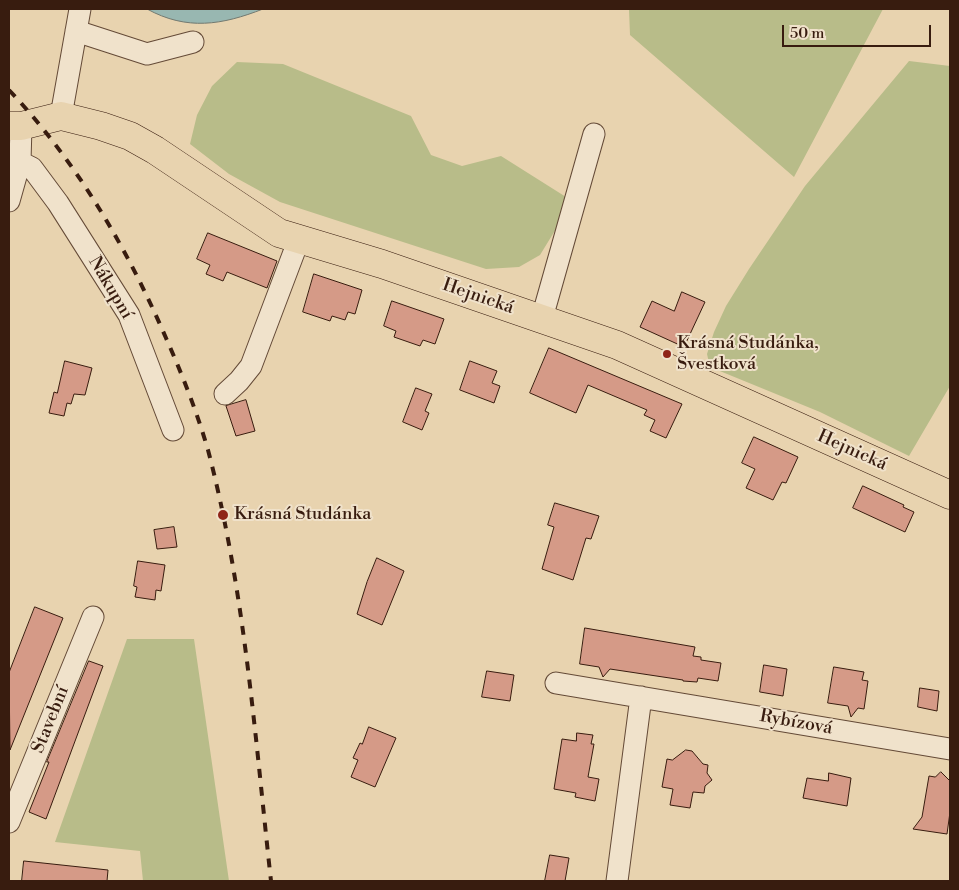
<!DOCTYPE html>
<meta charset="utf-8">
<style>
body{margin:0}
#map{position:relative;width:959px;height:890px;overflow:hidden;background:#e8d3af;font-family:"Libre Bodoni",serif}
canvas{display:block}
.frame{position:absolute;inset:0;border:10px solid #381c0f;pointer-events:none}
.scale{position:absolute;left:782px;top:25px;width:149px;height:22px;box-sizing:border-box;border:2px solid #381c0f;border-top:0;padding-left:6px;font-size:15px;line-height:18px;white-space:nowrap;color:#381c0f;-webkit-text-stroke:4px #f0e2cb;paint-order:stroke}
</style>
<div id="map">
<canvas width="959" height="890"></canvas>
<div class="frame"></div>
<div class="scale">50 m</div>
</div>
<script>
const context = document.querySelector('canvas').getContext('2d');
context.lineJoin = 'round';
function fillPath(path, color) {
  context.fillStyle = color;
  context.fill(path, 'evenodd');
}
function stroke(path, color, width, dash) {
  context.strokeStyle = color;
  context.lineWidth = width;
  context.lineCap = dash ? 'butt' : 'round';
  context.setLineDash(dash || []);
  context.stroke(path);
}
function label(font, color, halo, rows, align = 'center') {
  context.font = font + ' "Libre Bodoni",serif';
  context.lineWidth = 4;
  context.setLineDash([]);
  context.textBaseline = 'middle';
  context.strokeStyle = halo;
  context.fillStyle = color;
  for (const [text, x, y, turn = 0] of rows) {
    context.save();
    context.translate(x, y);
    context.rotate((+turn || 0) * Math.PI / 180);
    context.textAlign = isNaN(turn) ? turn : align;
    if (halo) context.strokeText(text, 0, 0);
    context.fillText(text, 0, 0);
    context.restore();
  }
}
fillPath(new Path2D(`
 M629 9H883L794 177 630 35Z
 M909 61 950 66V386L909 456 820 412 710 367 707 354 714 332 726 306 749 269 805 186Z
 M237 62 283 64 411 116 431 155 462 166 501 156 566 197 559 224 540 255 519 267 486 269 280 202 229 174 190 144 197 115 212 86Z
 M127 639H194L229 881H143L140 851 55 842Z`), '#b8bc89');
const water = new Path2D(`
 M147 9H263C222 25 187 31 147 9Z`);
fillPath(water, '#98b7b1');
stroke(water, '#727970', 1);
const building = new Path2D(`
 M208 233 277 261 267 288 227 272 223 281 206 274 210 265 197 259Z
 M314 274 362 290 355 314 348 312 345 320 332 316 330 321 303 312Z
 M682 292 705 302 684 347 640 327 652 301 674 311Z
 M392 301 444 319 435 344 423 340 420 346 394 337 396 331 384 326Z
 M549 348 682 404 666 438 650 431 655 420 644 415 647 410 588 385 576 413 530 393Z
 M65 361 92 368 85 395 74 394 71 404 67 403 64 416 49 413 54 392 57 393Z
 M470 361 497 371 492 383 500 386 494 403 460 390Z
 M416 388 432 394 425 411 429 413 422 430 403 422Z
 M246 400 255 431 236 436 226 406Z
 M754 437 798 457 786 483 782 482 773 500 746 488 755 469 742 463Z
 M863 486 904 505 903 507 914 512 905 532 853 508Z
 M555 503 599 516 591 539 586 538 573 580 542 569 554 527 548 525Z
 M174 527 177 547 157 549 154 530Z
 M377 558 404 571 382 625 357 614 367 582Z
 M138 561 165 565 161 591 156 590 155 600 135 597 137 587 134 586Z
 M35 607 63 618 10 750 9 673Z
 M585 628 695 647 693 656 701 657V660L721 663 718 681 698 678 697 682 683 681V680L610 669 603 677 599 667 580 664Z
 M89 661 103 666 46 819 29 812 49 762H47Z
 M764 665 787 669 783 696 760 692Z
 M834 667 864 672 862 680 868 681 864 709 858 708 851 717 848 706 828 703Z
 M487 671 514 675 510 701 482 697Z
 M920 688 939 691 937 711 918 707Z
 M369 727 396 738 375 787 351 777 358 760 353 758 360 743 362 744Z
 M577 733 593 735 591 744H594L588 777 599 779 595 801 575 797 576 793 554 789 562 739 576 741Z
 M686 750 692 751 703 764 708 765 707 773 712 780 705 786 704 793 693 792 690 808 670 805 673 789 662 787 667 759 672 760Z
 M941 772 950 781V812L947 834 913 829 922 817 929 776 935 777Z
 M829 773 851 778 847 806 803 798 807 778 828 781Z
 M550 855 569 858 565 881H545Z
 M24 861 108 870 107 881H22Z`);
fillPath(building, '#d59a87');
stroke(building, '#381c0f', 1);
const minor = new Path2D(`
 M76 31 147 54 193 42
 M61 116 80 9
 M20 162 32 168 58 203 129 315 173 430
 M9 201 20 162 21 126
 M542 318 594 134
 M225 394 239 381 251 366 299 239
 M556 683 950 749
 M9 822 93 617
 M617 881 641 697`);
const major = new Path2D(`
 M9 126H21L61 116 101 126 130 136 155 150 279 233 382 264 617 345 950 495`);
stroke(minor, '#644a37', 23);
stroke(major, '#381c0f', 29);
stroke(minor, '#f0e2cb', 21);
stroke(major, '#e8d3af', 28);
stroke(new Path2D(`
 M9 90C77 162 127 248 166 338 182 374 197 412 208 450 245 591 255 737 271 881`), '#381c0f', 4, [9, 9]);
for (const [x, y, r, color] of [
 [667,354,5,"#8f2418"],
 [223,515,6,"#8f2418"]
]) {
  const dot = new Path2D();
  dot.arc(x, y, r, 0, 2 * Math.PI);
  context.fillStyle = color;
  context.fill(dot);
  stroke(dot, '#f0e2cb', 2);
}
label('18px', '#381c0f', '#f0e2cb', [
 ["Nákupní",110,288,59],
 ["Hejnická",478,297,19],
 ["Hejnická",852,451,24],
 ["Stavební",51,720,-68],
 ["Rybízová",796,723,10]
]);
label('18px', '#381c0f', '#f0e2cb', [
 ["Krásná Studánka,",677,344],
 ["Švestková",677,365],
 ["Krásná Studánka",234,515]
], 'left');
</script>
